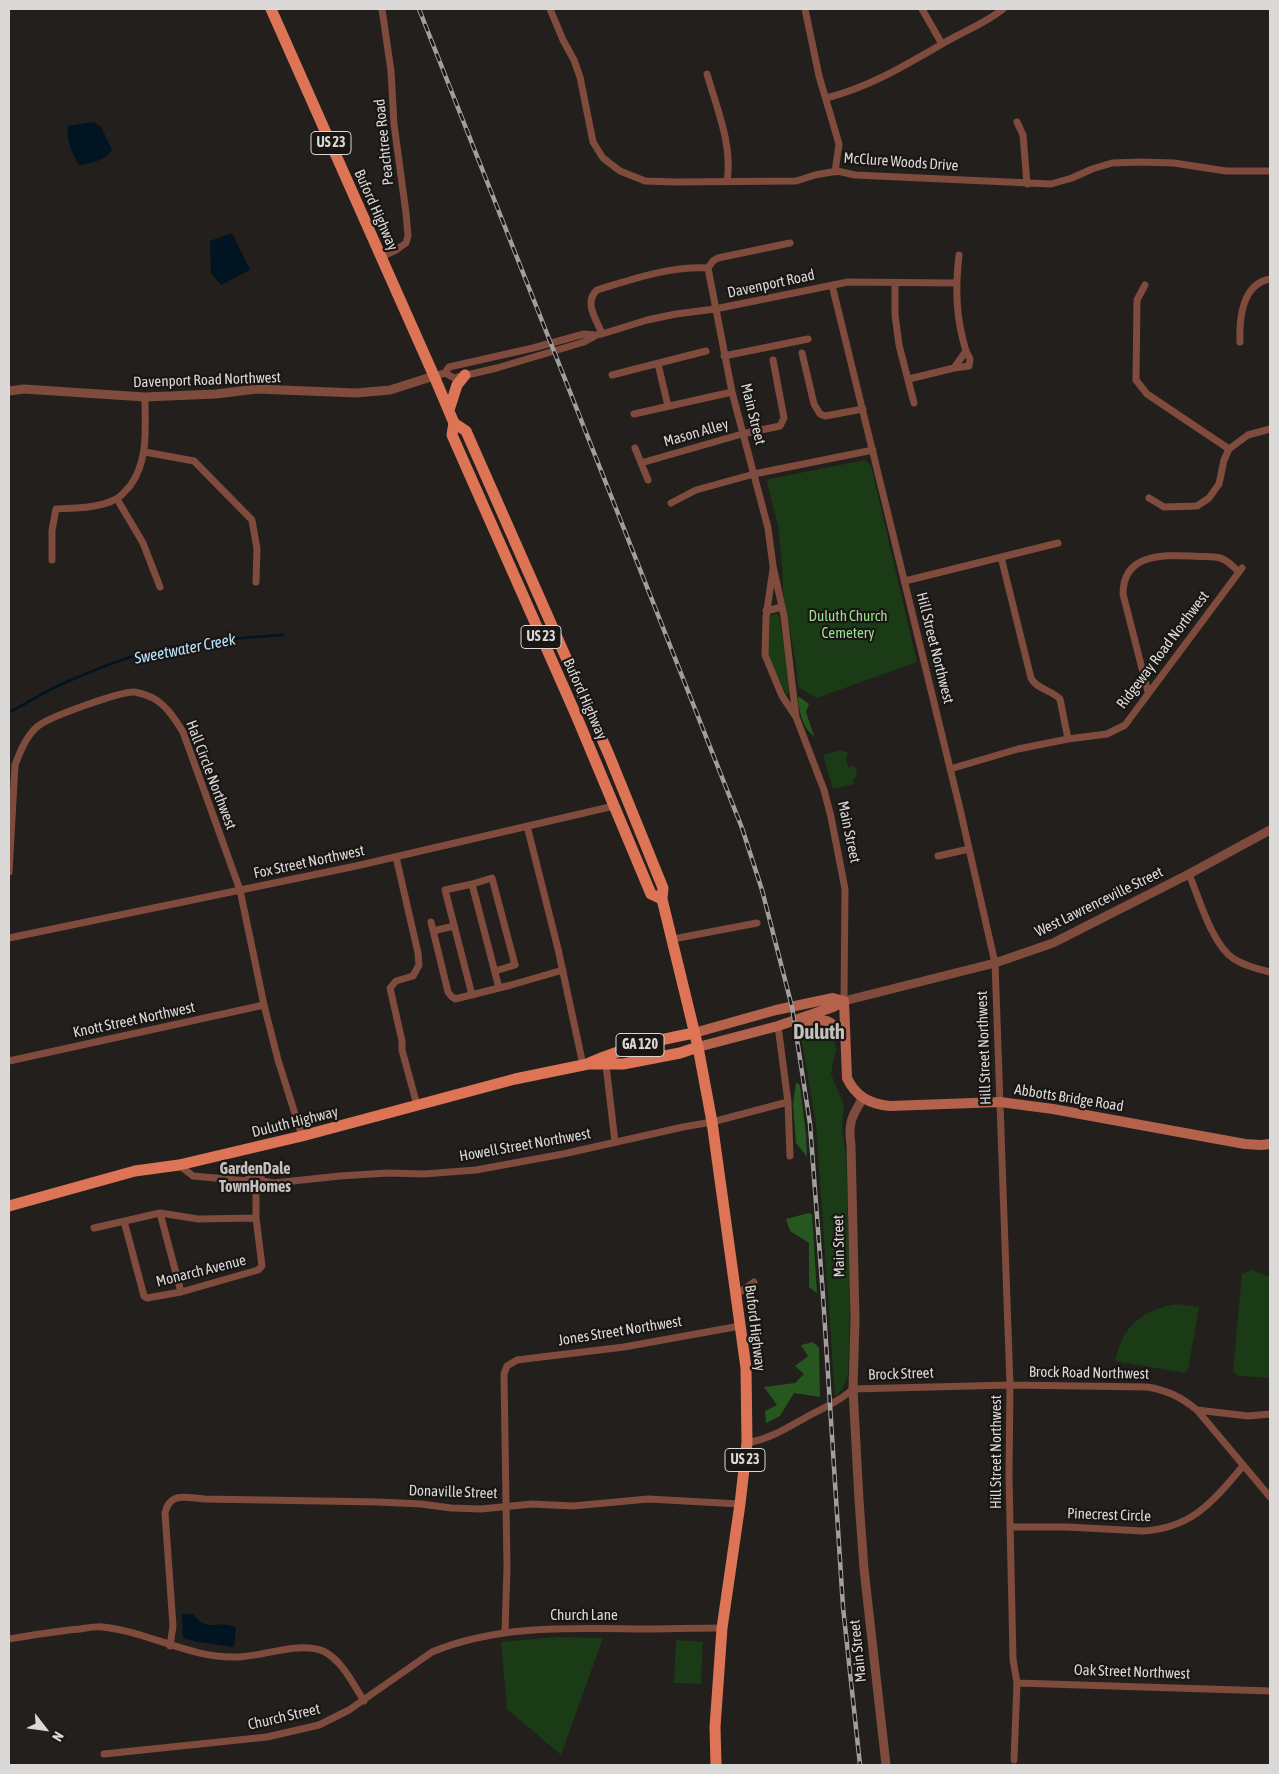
<!DOCTYPE html>
<style>
body{margin:0}
#map{position:relative;width:1279px;height:1774px;overflow:hidden;background:#221f1d;font-family:"Asap Condensed",sans-serif}
canvas{display:block}
.frame{position:absolute;inset:0;border:10px solid #dbd9d8;pointer-events:none}
.north{position:absolute;left:20px;top:1704px;width:50px;height:50px;-webkit-text-stroke:4px #191614;paint-order:stroke;rotate:120deg;font-size:14px;font-weight:700;line-height:20px;text-align:center;color:#dbd9d8}
.north::after{content:'';display:block;margin:auto;width:18px;height:22px;background:#dbd9d8;clip-path:polygon(50% 0,100% 100%,50% 72%,0 100%)}
</style>
<div id="map">
<canvas width="1279" height="1774"></canvas>
<div class="frame"></div>
<div class="north">N</div>
</div>
<script>
const context = document.querySelector('canvas').getContext('2d');
context.lineJoin = 'round';
function fillPath(path, color) {
  context.fillStyle = color;
  context.fill(path, 'evenodd');
}
function stroke(path, color, width, dash) {
  context.strokeStyle = color;
  context.lineWidth = width;
  context.lineCap = dash ? 'butt' : 'round';
  context.setLineDash(dash || []);
  context.stroke(path);
}
function label(font, color, halo, rows, align = 'center') {
  context.font = font + ' "Asap Condensed",sans-serif';
  context.lineWidth = 4.5;
  context.setLineDash([]);
  context.textBaseline = 'middle';
  context.strokeStyle = halo;
  context.fillStyle = color;
  for (const [text, x, y, turn = 0] of rows) {
    context.save();
    context.translate(x, y);
    context.rotate((+turn || 0) * Math.PI / 180);
    context.textAlign = isNaN(turn) ? turn : align;
    if (halo) context.strokeText(text, 0, 0);
    context.fillText(text, 0, 0);
    context.restore();
  }
}
fillPath(new Path2D(`
 M865 460 871 465 917 662 817 698 798 687 796 665 783 593 782 561 778 526 767 482 769 479Z
 M777 614 779 616 787 660 789 693 786 695 768 656 767 639 770 615Z
 M841 750 848 753 846 759 848 767 853 766 856 769 857 775 853 780 854 784 833 789 823 755Z
 M821 1025 829 1029 834 1037 836 1049 831 1074 844 1105 842 1128 846 1156 850 1285 849 1346 848 1375 843 1388 835 1397 816 1125 800 1030Z
 M1251 1270 1270 1277V1378L1239 1376 1233 1371 1242 1274Z
 M1177 1304 1199 1307 1188 1370 1185 1373 1115 1361C1117 1355 1118 1348 1121 1342 1131 1319 1153 1307 1177 1304Z
 M555 1637 603 1638 561 1755 507 1709 501 1642Z
 M676 1640 703 1642 701 1684 674 1683Z`), '#1a3b15');
fillPath(new Path2D(`
 M798 696 809 704 806 712 814 736C803 729 798 709 798 696Z
 M796 1082 800 1085 806 1135 807 1157 796 1143 793 1105Z
 M809 1213 812 1214 817 1293 809 1287V1243L790 1231 786 1219Z
 M813 1342 819 1348 820 1397 794 1393 780 1416 766 1423 765 1411 777 1405 764 1387 795 1383 804 1374 795 1366 808 1356 801 1345Z`), '#25571e');
fillPath(new Path2D(`
 M94 122 101 127 112 150C106 160 89 164 79 165 72 154 66 139 68 126Z
 M232 233 250 270 221 285 211 273 210 241Z
 M182 1614H193C209 1635 218 1618 236 1628L234 1647 198 1642 183 1638Z`), '#001421');
stroke(new Path2D(`
 M9 712C26 704 42 693 60 685 77 677 95 670 113 663 167 643 226 639 283 635`), '#001421', 2.5);
stroke(new Path2D(`
 M550 9 563 40 574 60 580 77 593 142 603 158 620 171 645 181 675 182 796 181 815 175 837 171 855 175 1051 184 1072 178 1092 169 1112 163 1140 162 1174 163 1226 171H1270
 M805 9 819 76 839 144 835 172
 M922 9 942 44
 M707 74C717 109 733 146 727 182
 M826 98C871 87 909 63 949 40 967 30 987 22 1003 9
 M1017 122 1023 135 1027 184
 M381 257 396 250 406 243 408 236 406 213 394 124 391 71 382 9
 M708 268 732 392 768 528 773 566 784 616 796 717
 M708 268 713 261 718 258 790 243
 M895 283V315L899 345 914 403
 M832 285 960 809 995 963 1010 1385 1009 1476 1013 1659 1017 1683 1014 1760
 M1145 285 1137 300 1136 380 1147 394 1229 449
 M602 334C597 320 583 302 597 290 633 279 670 266 708 268
 M1240 342C1239 319 1242 284 1270 279
 M802 353 814 404 820 414 825 416 863 409
 M724 356 808 339
 M658 364 668 406
 M954 368 969 366 970 359 966 351
 M445 373 454 378 497 368 584 342 595 336
 M612 375 706 351
 M434 376 445 373 449 367 533 348 584 334 595 335 602 334 647 320 676 314 715 309 848 282 955 283
 M909 379 954 368 966 351C956 318 955 290 959 255
 M634 414 732 392
 M635 448 648 480
 M145 452 194 461 252 520 257 549 256 582
 M641 463 742 434 780 426 784 418 773 360
 M1149 498 1164 507 1197 506 1209 498 1219 484 1224 460 1229 449 1248 435 1270 429
 M117 499 143 543 160 587
 M671 503 696 490 754 474 873 450
 M1001 557 1031 678C1036 689 1052 690 1060 699L1068 739
 M52 560V530L56 509C73 508 101 508 116 499 121 497 126 490 130 486 149 460 145 428 145 397
 M773 569 766 617 765 655 782 696 796 717 824 790 831 817 845 889 844 1001
 M905 581 1058 543
 M766 611 782 607
 M1148 692 1123 594C1123 553 1163 555 1193 556 1202 557 1212 556 1220 558 1228 560 1233 567 1239 572
 M950 769 1018 749 1068 739 1107 734 1125 725 1242 568
 M527 826 558 949 583 1065
 M938 856 969 849
 M396 857 418 953 419 965 413 976 396 981 390 988 402 1041V1050L417 1105
 M9 872 15 765C20 752 26 736 38 726 49 717 121 691 135 692 140 693 149 696 153 698 166 705 175 719 183 732L240 890 264 1005 278 1060 302 1136
 M1189 874C1199 898 1212 945 1234 959 1245 966 1257 969 1270 972
 M431 922 448 992 451 996 455 999 511 985 563 970
 M433 931 454 926
 M9 938 356 866 614 806
 M673 939 757 923
 M495 971 515 965 492 878 472 884 499 988
 M472 995 445 890 472 884
 M778 1026 788 1102 790 1156
 M9 1061 264 1005
 M606 1065 615 1142
 M179 1165 193 1176 248 1181
 M248 1181a7 7 0 1 1 14 0a7 7 0 1 1-14 0Z
 M262 1181 274 1183 340 1176 388 1173 424 1174 476 1170 563 1154 683 1127 712 1122 788 1102
 M160 1213 181 1292
 M124 1221 144 1296 147 1298 181 1292 258 1270 262 1266 256 1218V1188
 M94 1228 160 1213 198 1219 256 1218
 M736 1295 754 1282
 M1197 1410 1248 1416 1270 1414
 M747 1443C773 1438 790 1426 812 1414 827 1406 840 1401 853 1389L1010 1385 1147 1387C1167 1390 1181 1397 1197 1410L1270 1497
 M1011 1527H1067L1143 1531C1193 1528 1213 1501 1243 1466
 M505 1632 507 1567 504 1374 507 1366 517 1360 624 1347 740 1326
 M9 1639C33 1635 56 1631 80 1629 87 1628 96 1626 103 1627 149 1632 189 1658 236 1657 261 1657 300 1641 323 1651 342 1660 353 1684 364 1701
 M170 1646 173 1626 165 1513C170 1491 187 1498 204 1499L379 1502 421 1504 451 1508 481 1509 532 1504 573 1506 648 1499 740 1504
 M1017 1683 1270 1691
 M104 1754 267 1737 319 1725 349 1710 432 1652C497 1625 569 1628 638 1629 666 1629 694 1628 722 1628`), '#7f4b3d', 7);
stroke(new Path2D(`
 M9 391 24 389 145 397 216 394 257 389 356 393 390 390 434 376
 M844 1001 995 963 1053 943 1189 874 1270 830
 M863 1098C851 1117 848 1124 851 1145L855 1319 853 1389 859 1500 864 1569 886 1765`), '#7f4b3d', 9);
stroke(new Path2D(`
 M844 1001 847 1078C856 1097 870 1104 890 1106L1000 1102 1053 1109 1245 1144 1261 1145 1270 1144
 M803 1021C827 1019 828 1018 845 1036
 M694 1033 776 1010 833 998 844 1001
 M698 1047 778 1026 833 1007 844 1001`), '#b4624c', 10);
stroke(new Path2D(`
 M271 9 434 376 454 423 452 435 576 715 651 894 662 899
 M449 410 457 385 465 375
 M454 423 466 431 609 755 663 888 662 899 698 1047 712 1122 746 1368 747 1443 740 1504 722 1628 715 1727 716 1765
 M589 1063C623 1048 658 1040 694 1033
 M9 1206 135 1171 179 1165 302 1136 515 1079 588 1064H623L680 1053 698 1047`), '#de7456', 11);
const rail = new Path2D(`
 M419 9 742 828 762 890 792 1007 810 1124 823 1296 843 1607 860 1765`);
stroke(rail, '#a19f9e', 4.5);
stroke(rail, '#191614', 2.5, [8]);
for (const [x, y, w] of [
 [331,143,40],
 [541,637,40],
 [640,1045,48],
 [745,1460,40]
]) {
  const box = new Path2D();
  box.roundRect(x - w / 2, y - 11.5, w, 23, 4);
  context.fillStyle = '#191614';
  context.fill(box);
  stroke(box, '#dbd9d8', 1);
}
label('bold 14px', '#dbd9d8', null, [
 ["US 23",331,143],
 ["US 23",541,637],
 ["GA 120",640,1045],
 ["US 23",745,1460]
]);
label('15px', '#dbd9d8', '#191614', [
 ["Peachtree Road",384,142,-96],
 ["McClure Woods Drive",901,162,4],
 ["Buford Highway",376,210,66],
 ["Davenport Road",771,284,-12],
 ["Davenport Road Northwest",207,380,-2],
 ["Main Street",753,414,76],
 ["Mason Alley",696,433,-16],
 ["Hill Street Northwest",935,648,76],
 ["Ridgeway Road Northwest",1163,650,-53],
 ["Buford Highway",585,699,66],
 ["Hall Circle Northwest",211,775,69],
 ["Main Street",849,832,78],
 ["Fox Street Northwest",309,862,-12],
 ["West Lawrenceville Street",1099,902,-26],
 ["Knott Street Northwest",134,1020,-12],
 ["Hill Street Northwest",984,1048,-92],
 ["Abbotts Bridge Road",1069,1098,9],
 ["Duluth Highway",295,1122,-14],
 ["Howell Street Northwest",525,1145,-10],
 ["Main Street",839,1246,-91],
 ["Monarch Avenue",201,1271,-14],
 ["Buford Highway",755,1328,83],
 ["Jones Street Northwest",620,1331,-9],
 ["Brock Road Northwest",1089,1373,1],
 ["Brock Street",901,1374,-2],
 ["Hill Street Northwest",996,1452,-90],
 ["Donaville Street",453,1492,2],
 ["Pinecrest Circle",1109,1515,2],
 ["Church Lane",584,1615],
 ["Main Street",858,1651,-96],
 ["Oak Street Northwest",1132,1672,2],
 ["Church Street",284,1717,-13]
]);
label('15px', '#98e08d', '#191614', [
 ["Duluth Church",848,616],
 ["Cemetery",848,633]
]);
label('italic 16px', '#bbe2fb', '#191614', [
 ["Sweetwater Creek",185,649,-11]
]);
label('bold 16px', '#c4c0bd', '#191614', [
 ["GardenDale",255,1169],
 ["TownHomes",255,1187]
]);
label('bold 20px', '#c4c0bd', '#191614', [
 ["Duluth",819,1033]
]);
</script>
